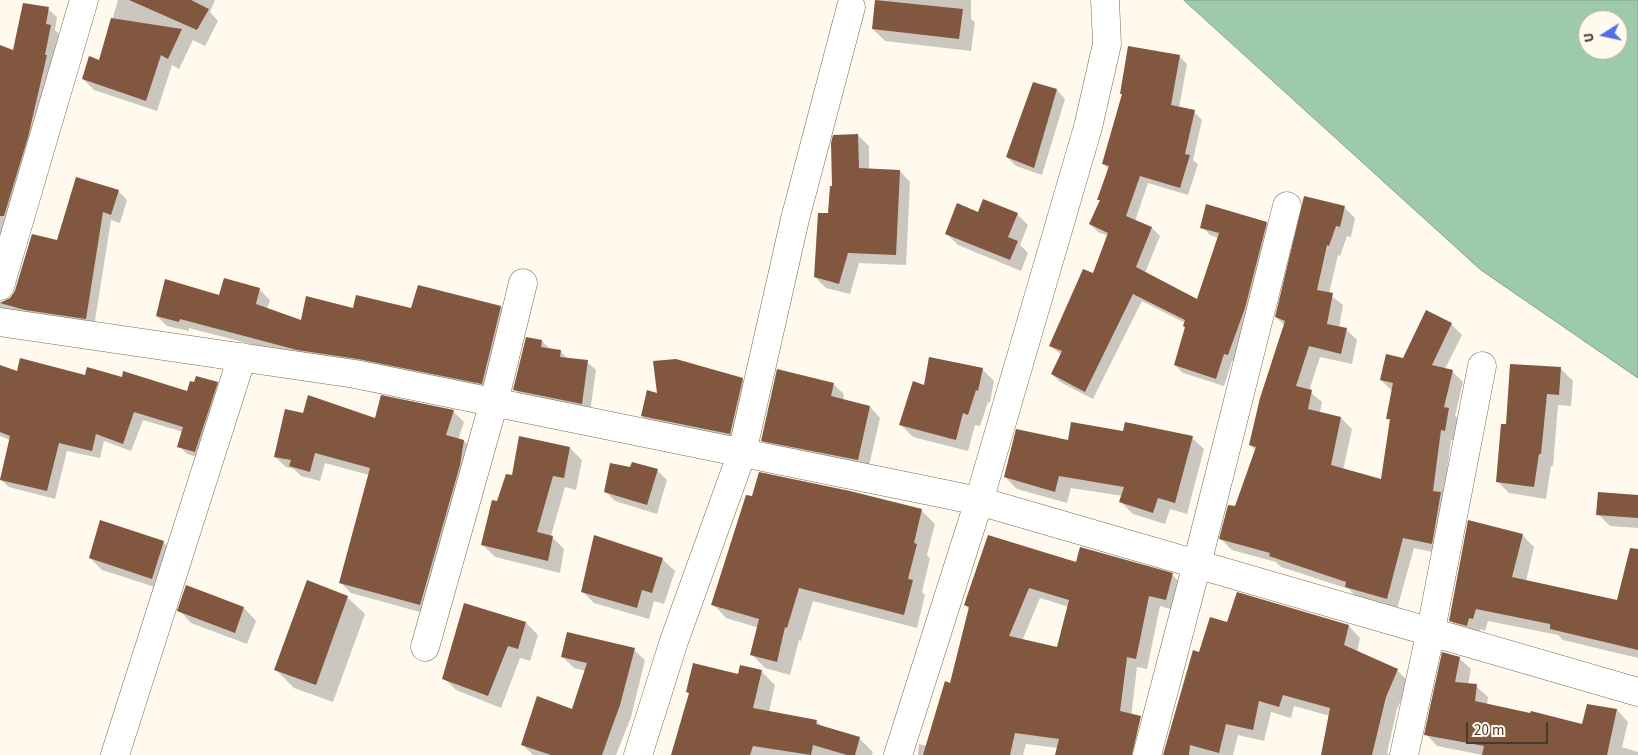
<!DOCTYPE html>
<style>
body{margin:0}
#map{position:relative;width:1638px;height:755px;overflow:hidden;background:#fff9ee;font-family:"Source Sans 3",sans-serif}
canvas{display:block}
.north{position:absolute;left:1578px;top:10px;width:50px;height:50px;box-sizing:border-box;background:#fff9ee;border:1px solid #b3ada3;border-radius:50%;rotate:260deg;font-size:14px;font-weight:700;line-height:20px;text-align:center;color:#423c32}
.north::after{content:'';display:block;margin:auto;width:18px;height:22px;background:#526fe4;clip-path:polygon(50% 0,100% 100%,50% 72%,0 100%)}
.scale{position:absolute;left:1466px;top:722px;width:82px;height:22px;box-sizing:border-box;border:2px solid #423c32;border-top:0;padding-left:6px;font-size:15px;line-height:18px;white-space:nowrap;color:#423c32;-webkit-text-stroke:4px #fff9ee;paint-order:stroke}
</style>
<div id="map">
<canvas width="1638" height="755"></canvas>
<div class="north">U</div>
<div class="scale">20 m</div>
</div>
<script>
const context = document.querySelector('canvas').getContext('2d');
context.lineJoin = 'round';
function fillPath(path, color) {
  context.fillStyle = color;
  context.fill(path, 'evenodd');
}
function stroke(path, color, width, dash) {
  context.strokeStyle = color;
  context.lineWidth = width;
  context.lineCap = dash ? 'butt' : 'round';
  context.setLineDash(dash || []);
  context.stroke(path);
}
const water = new Path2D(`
 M1184 0H1638V378L1481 270ZM1588 20H1618V50H1588Z`);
fillPath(water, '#9dcbaa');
stroke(water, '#82a086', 1);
fillPath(new Path2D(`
 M118 0H215L210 12 218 21 205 46 193 40 179 69 172 65 157 111 94 90 83 79 100 61Z
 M877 0H971V19L975 22 971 51 885 41 873 29Z
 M48 9 57 17 55 30 59 34 0 267V46L14 52Z
 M1179 56 1187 64 1179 108 1194 112 1202 120 1193 160 1198 164 1188 195 1148 183 1135 221 1152 228 1160 236 1145 273 1197 300 1218 238 1210 235 1202 227 1266 223 1274 231 1236 362 1232 361 1224 386 1183 373 1175 365 1186 328 1185 323 1142 301 1093 399 1060 382 1052 374 1062 355 1050 346 1094 275 1108 236 1098 232 1090 224 1101 201 1099 199 1109 170 1104 164 1123 95 1121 93Z
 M1057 90 1065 99 1042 175 1016 166 1007 157Z
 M858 135 869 146V170L900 171 910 182 906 265 859 263 850 294 826 288 815 277 833 188Z
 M118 191 127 200 120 223 111 220 94 327 34 318 0 308V302L12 298 32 235 58 241Z
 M1345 208 1355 218 1351 237 1347 236 1340 256 1338 255 1329 294 1343 305 1339 328 1346 329 1357 340 1352 364 1320 357 1309 391 1322 402 1320 413 1341 418 1352 429 1343 470 1382 480 1390 421 1387 418 1392 391 1381 380 1403 359 1427 312 1451 324 1462 335 1445 369 1452 371 1463 382 1455 416 1460 420 1455 441 1451 440 1444 497 1442 554 1414 548 1397 609 1357 598 1349 589 1281 567 1276 562 1232 550 1221 539 1236 508 1256 451 1250 445 1285 326 1276 317Z
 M979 213 1017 214 1028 225 1020 245 1028 253 1021 271 958 245 947 234Z
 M225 279 260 290 270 300 267 309 301 321 354 310 501 307 511 317 492 393 308 359 189 328V331L167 326 157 316 220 297Z
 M542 341 551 350 560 351 569 360 587 362 596 370 590 412 523 398 514 389Z
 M0 366 18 373 123 379 188 393 217 383 225 391 203 459 187 454 179 446 183 432 143 420 131 451 104 441 100 458 67 451 55 499 9 487 0 479 10 440 0 436Z
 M1560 368 1573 381 1571 406 1558 405 1553 466H1551L1546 499 1509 493 1497 481Z
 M982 369 994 381 990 402H988L980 426 975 425 968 451 913 437 901 425 925 386Z
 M742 379 751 388 739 443 651 425 642 416 658 394Z
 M833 384 844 394 843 400 870 407 880 418 868 470 773 451 762 440Z
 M453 411 464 422 458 440 464 441 474 451 431 615 351 593 341 583 369 475 325 463 320 481 301 476 294 469 286 467 275 457 304 415 376 419Z
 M1124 432 1192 438 1204 449 1187 514 1170 509 1165 524 1133 514 1121 502 1123 496 1071 488 1067 503 1017 489 1005 477 1069 441Z
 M570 448 582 460 576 490 565 487 551 536 564 549 560 573 495 557 483 545 498 503Z
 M631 469 657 470 667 480 657 514 615 501 605 491Z
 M1638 496V528L1610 526 1598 514Z
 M921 510 935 524 927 555 930 558 922 592 925 595 917 628 813 601 801 641 799 640 790 675 765 668 752 655 759 628 726 618 713 604Z
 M1522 535 1534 547 1526 581 1618 602 1638 560V658L1563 640 1558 635 1488 621 1485 631 1480 629 1479 637 1462 633 1450 620Z
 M163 542 175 554 164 590 102 570 90 558Z
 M662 559 675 571 664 604 654 601 649 619 594 603 582 591Z
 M1077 564 1172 575 1184 586 1177 611 1160 606 1147 669 1137 667 1131 718 1132 755H1056L1058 748 1026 744 1023 755H918L919 744 927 746 951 685 970 610 965 605ZM1040 598 1069 607 1058 649 1022 641Z
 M186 587 244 608 256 621 247 644 191 623 179 610Z
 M347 597 365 614 333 702 294 688 276 670Z
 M465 605 526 623 538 635 530 661 520 658 501 708 456 690 444 678Z
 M1228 624 1349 626 1360 638 1357 652 1397 670 1409 682 1397 709 1387 753 1389 755H1322L1330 716 1294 706 1291 718 1271 712 1264 741 1238 735 1233 755H1168L1200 653Z
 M634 650 645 660 631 717 616 755H533L522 744 572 711 586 671 574 668 563 657Z
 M1459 658 1471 669 1468 685 1476 686 1488 697 1487 705 1583 725 1617 710 1628 722 1622 747 1638 752V755H1483L1437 746 1426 734Z
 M761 671 775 685 769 712 816 721 823 727 859 738 873 752 872 755H672L690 694 688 692 739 675Z`), '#0003');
fillPath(new Path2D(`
 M129 0H191L209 9 197 30Z
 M875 0 963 9 959 39 872 29Z
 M23 3 49 7 46 24 51 25 45 55H47L28 137 4 216H0V45L13 50Z
 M111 18 182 29 168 59 161 55 146 101 82 79 89 56 99 60Z
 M1128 46 1180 55 1171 105 1195 110 1185 154 1190 155 1180 188 1140 176 1126 216 1152 227 1136 267 1197 299 1219 233 1200 228 1206 204 1267 222 1245 308 1228 355 1224 354 1216 379 1174 365 1185 327 1183 326 1185 320 1133 294 1085 392 1051 374 1062 351 1049 346 1083 269 1093 273 1108 233 1089 224 1100 200H1097L1109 166 1102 164 1122 94H1120Z
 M1033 82 1057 89 1034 168 1006 157Z
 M858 134 859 168 900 170 896 255 848 253 839 284 814 277 818 213H828L830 186H832L831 143 833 135Z
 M76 177 119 190 111 215 103 212 86 319 25 310 0 303 10 298 15 291 32 234 57 240Z
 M1304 196 1345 206 1340 227 1336 226 1329 246 1327 245 1317 290 1333 293 1327 324 1347 328 1341 354 1309 346 1296 386 1312 390 1308 409 1341 417 1331 465 1381 479 1390 419H1386L1393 383 1380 380 1386 354 1403 358 1426 310 1452 323 1432 365 1453 370 1444 407 1449 408 1445 431 1441 430 1433 491 1441 492 1432 544 1403 538 1387 599 1345 587 1346 582 1269 556 1270 553 1219 539 1228 505 1235 506 1256 447 1249 445 1260 398 1285 321 1275 317Z
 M983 199 1018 213 1008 237 1018 241 1010 260 945 234 957 203 978 212Z
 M224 278 260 288 256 304 301 320 306 296 353 308 356 295 411 308 418 285 501 306 482 384 358 359 297 350 180 319 179 322 156 316 165 279 219 295Z
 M526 337 542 340 541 347 561 350 560 357 588 360 582 404 513 390Z
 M929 357 983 368 978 391 976 390 968 415 963 413 956 440 899 425 913 381 924 385Z
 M20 358 85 375 87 367 122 377 123 371 187 391 190 381 194 382 196 376 218 382 195 452 177 447 183 427 134 412 123 444 96 434 92 451 59 443 47 491 0 480 10 436 0 432V365L17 371Z
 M676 359 743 378 730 434 641 416 647 390 657 393 653 361Z
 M1510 364 1561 367 1559 395 1547 394 1541 454H1539L1534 487 1496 482 1501 424H1506Z
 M777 369 834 383 831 396 870 406 858 460 761 441Z
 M308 395 375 418 381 395 454 410 446 435 464 440 460 465 420 605 339 583 370 468 315 453 310 472 289 466 291 460 274 457 285 409 303 413Z
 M1071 422 1123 431 1125 422 1193 436 1175 503 1158 498 1153 513 1119 502 1124 487 1059 476 1055 492 1004 477 1016 429 1068 440Z
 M519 436 570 447 564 478 553 476 537 532 553 536 548 561 481 545 492 500 497 501 506 474 512 475Z
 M632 462 658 469 647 505 604 492 610 463 630 467Z
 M759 472 850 491 922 509 914 543 917 544 908 579 913 580 904 615 799 588 787 628 785 627 777 662 750 655 759 619 711 605 746 495 752 496Z
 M1598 492 1638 495V518L1596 515Z
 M100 520 164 541 152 579 89 558Z
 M1468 520 1523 534 1512 577 1617 600 1630 548 1638 549V650L1550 629V624L1476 609 1473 619 1469 618 1467 626 1449 621Z
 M594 535 663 558 652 593 642 590 637 608 581 592Z
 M988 535 1076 562 1080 547 1173 573 1166 600 1149 596 1136 659 1127 657 1120 711 1141 716 1132 755H1055L1059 739 1015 733 1010 755H923L945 681 950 683 969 607 964 605ZM1029 588 1069 600 1057 647 1009 636Z
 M307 580 348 596 316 685 274 670Z
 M186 585 244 607 235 633 177 611Z
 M1237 592 1349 625 1344 645 1398 669 1386 697 1372 755H1321L1330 708 1283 695 1279 707 1259 701 1253 730 1226 724 1219 753 1190 745 1189 755H1163L1193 650 1199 652 1210 617 1227 622Z
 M464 603 526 622 518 649 508 646 488 696 442 679Z
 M567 632 635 648 620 705 602 755H551L521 745 537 696 572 709 587 663 561 657Z
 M1442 652 1460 657 1455 682 1477 684 1475 701 1530 713 1531 711 1582 724 1587 704 1617 709 1607 755H1482L1484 746 1424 735Z
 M693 663 738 674 740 665 762 670 753 708 817 720 816 724 860 737 855 755H847L813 745 811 755 753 746 750 755H671L689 693 686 692Z`), '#815740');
const street = new Path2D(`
 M0 286 84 0
 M0 322 355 374 979 501 1638 692
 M425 647 494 402 523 283
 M115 755 242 357
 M638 755 674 641 742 453 795 219 851 7
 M898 755 979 501 1088 127 1107 44 1105 0
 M1147 755 1197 564 1287 206
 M1404 755 1431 630 1482 366`);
stroke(street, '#786b53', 29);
stroke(street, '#fff', 28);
</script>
